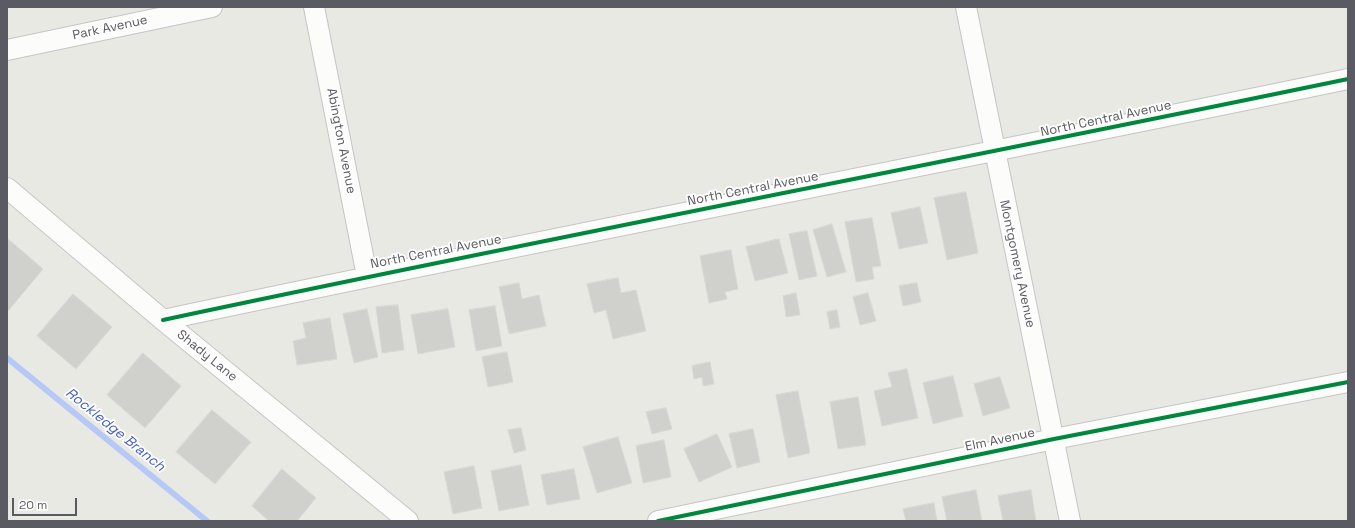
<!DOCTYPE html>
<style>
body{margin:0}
#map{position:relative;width:1355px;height:528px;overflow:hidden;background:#e9e9e4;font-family:"Space Grotesk",sans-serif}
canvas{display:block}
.frame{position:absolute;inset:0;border:8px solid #5a5b62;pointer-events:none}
.scale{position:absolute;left:12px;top:498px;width:65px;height:18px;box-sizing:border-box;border:2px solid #5a5b62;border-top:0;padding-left:5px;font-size:12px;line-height:14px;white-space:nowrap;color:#5a5b62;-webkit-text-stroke:3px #fff;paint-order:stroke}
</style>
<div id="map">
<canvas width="1355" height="528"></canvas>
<div class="frame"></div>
<div class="scale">20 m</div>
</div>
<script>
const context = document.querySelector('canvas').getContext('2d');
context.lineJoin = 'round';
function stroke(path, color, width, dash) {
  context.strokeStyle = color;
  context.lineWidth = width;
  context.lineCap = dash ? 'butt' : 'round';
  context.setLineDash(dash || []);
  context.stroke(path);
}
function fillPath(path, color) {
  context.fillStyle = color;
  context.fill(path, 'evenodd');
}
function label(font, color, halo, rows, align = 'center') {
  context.font = font + ' "Space Grotesk",sans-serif';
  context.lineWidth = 3.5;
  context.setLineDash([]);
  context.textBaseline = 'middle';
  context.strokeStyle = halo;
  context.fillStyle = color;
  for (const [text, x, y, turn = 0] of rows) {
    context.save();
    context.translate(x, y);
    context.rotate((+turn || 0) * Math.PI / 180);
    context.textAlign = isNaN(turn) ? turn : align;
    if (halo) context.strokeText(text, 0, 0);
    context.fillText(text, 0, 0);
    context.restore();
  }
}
stroke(new Path2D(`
 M7 358 207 521`), '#b6c9f6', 6);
const building = new Path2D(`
 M966 192 978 253 947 260 934 198Z
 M920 207 928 243 899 249 891 213Z
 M872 218 881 266 872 267 874 279 856 282 845 222Z
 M832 224 846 272 827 277 813 230Z
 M807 231 817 276 799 280 789 234Z
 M7 238 43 269 8 311 7 310Z
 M779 239 788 273 755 281 746 247Z
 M731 250 738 289 725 292 727 299 709 303 700 256Z
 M618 278 621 293 636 290 646 331 613 339 606 310 594 313 587 284Z
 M519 283 522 299 539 295 546 326 509 334 499 287Z
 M917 283 921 302 903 306 899 286Z
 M796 293 800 315 786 317 783 296Z
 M868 293 876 321 860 325 853 297Z
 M73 294 112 327 76 369 37 336Z
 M398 305 404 350 382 353 376 307Z
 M495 306 502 346 476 351 469 310Z
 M367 309 378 357 354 363 343 314Z
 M448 309 455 347 418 354 411 315Z
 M837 310 840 327 830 329 827 312Z
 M330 318 337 359 297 365 293 341 306 338 303 323Z
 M507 352 513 382 488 387 482 357Z
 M143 353 181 386 145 428 107 395Z
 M710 362 714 384 703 386 702 377 694 379 692 366Z
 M907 369 918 418 882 426 874 391 892 387 888 373Z
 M953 376 963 416 933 424 923 383Z
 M1000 377 1010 408 983 416 974 384Z
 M798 391 810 453 788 458 776 395Z
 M858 397 866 445 838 449 830 402Z
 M666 408 672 429 652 434 646 412Z
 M212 410 251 442 215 484 176 452Z
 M521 428 526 450 514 453 508 430Z
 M753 429 760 462 737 468 729 434Z
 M717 434 732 467 699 482 684 449Z
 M618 437 632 483 597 493 583 447Z
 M664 440 671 477 643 483 636 446Z
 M521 465 529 505 499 511 491 471Z
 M474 466 482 508 453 514 444 472Z
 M282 469 316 498 297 521H269L252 506Z
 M574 469 580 499 547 505 541 475Z
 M976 490 982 521H947L942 497Z
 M1031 490 1036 521H1003L998 496Z
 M934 503 937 521H906L903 509Z`);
fillPath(building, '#d0d0cc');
stroke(building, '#d8d8d4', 1);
const street = new Path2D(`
 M314 7 367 276
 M966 7 1070 521
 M7 50 212 7
 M7 188 163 320 408 521
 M163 320C557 236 953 161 1348 79
 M658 521 1054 439 1348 382`);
stroke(street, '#c5c5c6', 22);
stroke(street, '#fcfcfb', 20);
stroke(new Path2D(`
 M163 320C557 236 953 161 1348 79
 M658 521 1054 439 1348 382`), '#00873e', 4);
label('13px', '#5a5b62', '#fff', [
 ["Park Avenue",110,28,-12],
 ["North Central Avenue",1106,119,-12],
 ["Abington Avenue",341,141,79],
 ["North Central Avenue",753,189,-11],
 ["North Central Avenue",436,252,-11],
 ["Montgomery Avenue",1017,264,78],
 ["Shady Lane",207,356,39],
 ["Elm Avenue",1000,440,-12]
]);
label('italic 14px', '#435ec0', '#fff', [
 ["Rockledge Branch",115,430,39]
]);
</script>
